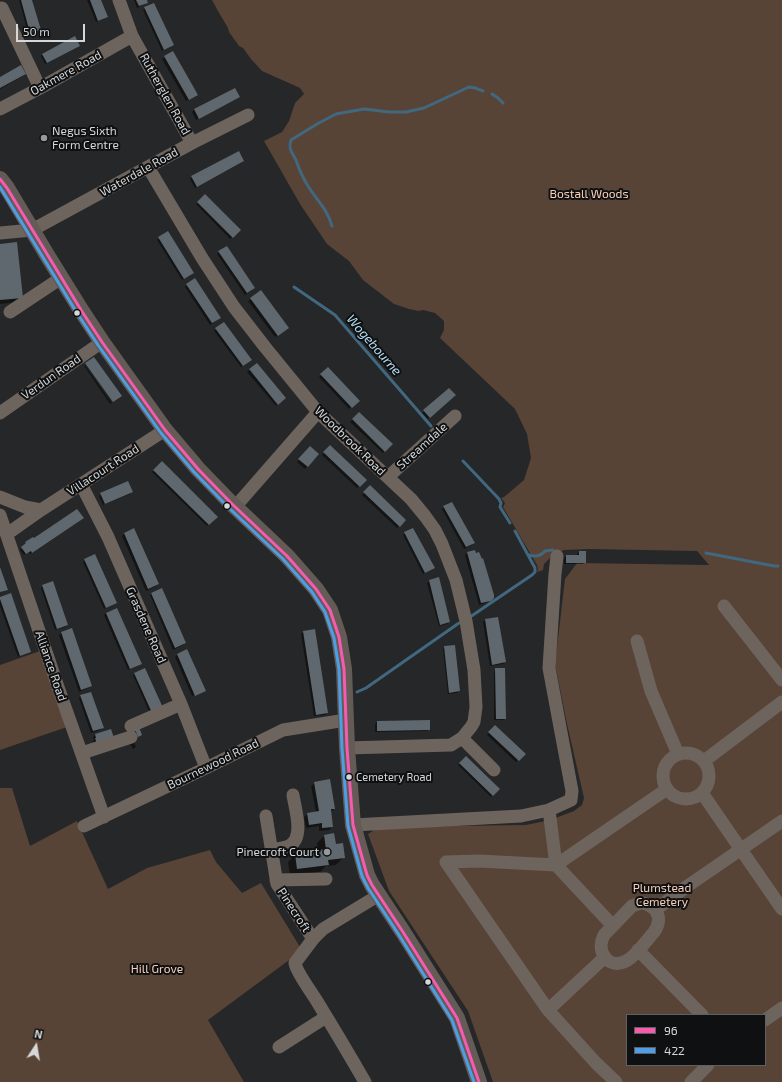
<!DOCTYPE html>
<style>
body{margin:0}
#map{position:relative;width:782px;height:1082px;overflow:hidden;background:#262728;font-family:"Exo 2",sans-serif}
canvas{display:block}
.legend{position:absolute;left:626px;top:1014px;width:140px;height:52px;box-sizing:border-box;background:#0f1011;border:1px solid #5e6061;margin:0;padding:5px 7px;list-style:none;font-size:12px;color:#d5d7d8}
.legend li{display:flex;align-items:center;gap:8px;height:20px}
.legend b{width:20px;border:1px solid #5e6061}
.north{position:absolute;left:16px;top:1026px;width:40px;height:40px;-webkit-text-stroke:3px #0f1011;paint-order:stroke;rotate:12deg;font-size:11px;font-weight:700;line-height:16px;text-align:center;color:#d5d7d8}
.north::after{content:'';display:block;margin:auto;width:14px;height:18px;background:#d5d7d8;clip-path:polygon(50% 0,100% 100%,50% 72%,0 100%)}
.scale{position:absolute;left:16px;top:24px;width:69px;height:18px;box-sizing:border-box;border:2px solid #d5d7d8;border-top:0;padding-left:5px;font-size:12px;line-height:14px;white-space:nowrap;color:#d5d7d8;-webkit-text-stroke:3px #0f1011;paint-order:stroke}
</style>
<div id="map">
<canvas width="782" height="1082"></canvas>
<ul class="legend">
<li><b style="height:5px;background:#f75aaf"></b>96</li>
<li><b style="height:5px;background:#4d9ee5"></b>422</li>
</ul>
<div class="north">N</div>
<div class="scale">50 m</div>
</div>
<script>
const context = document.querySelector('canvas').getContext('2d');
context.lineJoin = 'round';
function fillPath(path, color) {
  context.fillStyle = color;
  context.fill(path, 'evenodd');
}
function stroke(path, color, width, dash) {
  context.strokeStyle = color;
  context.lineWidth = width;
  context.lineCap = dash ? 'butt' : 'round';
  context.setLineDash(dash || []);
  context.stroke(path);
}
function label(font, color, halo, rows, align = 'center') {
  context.font = font + ' "Exo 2",sans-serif';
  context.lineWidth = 4;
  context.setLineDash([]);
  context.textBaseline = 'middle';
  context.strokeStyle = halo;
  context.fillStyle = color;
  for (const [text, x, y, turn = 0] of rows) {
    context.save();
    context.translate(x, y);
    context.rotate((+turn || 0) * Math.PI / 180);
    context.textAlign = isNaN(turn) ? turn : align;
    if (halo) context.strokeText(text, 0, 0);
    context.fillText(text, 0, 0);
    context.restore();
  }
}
fillPath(new Path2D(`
 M212 0H782V1082H493L468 1011 389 891 368 834 379 827 526 825 550 820 574 811 582 805 584 798 567 724 555 664 565 579 577 563 709 565 697 551 589 549 564 550 552 556 544 564 543 570 537 572 538 569 537 565 503 507 505 503 501 498 504 497 524 480 531 458 527 434 515 409 440 338 444 330V321L435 313 423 310 419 311 409 309 394 304 363 280 349 261 327 244 300 204 264 141 282 132 289 121 295 103 304 94 300 88 262 71 251 59 243 48 239 46 229 32 228 28 218 11ZM627 1015H765V1065H627Z
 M40 651 67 727 0 750V665Z
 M0 788H12L30 846 77 821 108 889 147 868 210 850 216 862 242 893 261 883 300 947 296 955 208 1020 244 1082H0Z`), '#584337');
fillPath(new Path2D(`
 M19 0H31L39 30 38 31V30L28 33Z
 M87 0H100L106 17 104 19 96 22Z
 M134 0H146L147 2 145 4 137 8Z
 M145 8 172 45 170 47 162 51 143 10Z
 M79 46 77 48 45 64 41 56 43 54Z
 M172 53 194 97 186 101 162 59Z
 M25 74 23 76 0 89V78Z
 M234 89 238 97 236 99 196 120 192 112 194 110Z
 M243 161 241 163 195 188 190 179 192 177Z
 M205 196 239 230 230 239 196 204Z
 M159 238 191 275 182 280 157 240Z
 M0 245 22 297 17 302 0 304Z
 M219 252 252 290 245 295 217 254Z
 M187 285 217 320 210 325 185 287Z
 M261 292 286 330 275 337 248 301Z
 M216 329 248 362 241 367 214 331Z
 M256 364 285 398 276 406 247 372Z
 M85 365 112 403 110 404 84 366Z
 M328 369 358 401 349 409 319 377Z
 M449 389 454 395 428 419 422 413Z
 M359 413 391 444 383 453 350 422Z
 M330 446 365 480 357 488 322 455Z
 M310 448 318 454 305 469 297 462Z
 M162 462 216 517 207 526 152 472Z
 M370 487 405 520 397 528 362 495Z
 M132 491 130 494 103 505 99 496 101 494Z
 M444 507 474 542 472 545 464 549 442 509Z
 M81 520 30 554 29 552 24 555 20 550 24 546V545L26 543 33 538V540Z
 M134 530 158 584 156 586 146 591 122 536 124 534Z
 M405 533 433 568 431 570 423 574 403 535Z
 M474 551 493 598 488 602 479 605 465 555 467 553Z
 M579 552 585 562 583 564H564V558L566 556H577V554Z
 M85 560 114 604 104 609 83 562Z
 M430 581 449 622 447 624 439 626 427 583Z
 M43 586 67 625 65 627 55 630 41 588Z
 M152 593 185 643 183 645 173 650 150 595Z
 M0 598 30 651 28 653 18 657 0 606Z
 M106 613 140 664 138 666 128 670 104 615Z
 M498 618 505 662 503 664 490 666 483 622 485 620Z
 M71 630 90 686 88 688 79 692 59 635 61 633Z
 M314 630 327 713 325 715 314 716 301 634 303 632Z
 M445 647 459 691 457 693 448 694 443 649Z
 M187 651 205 691 192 696 175 657 177 655Z
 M496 669 505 718 503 720H494V672Z
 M135 673 162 710 151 716 133 675Z
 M81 696 102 727 100 730 91 733 79 698Z
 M377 722 429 729 427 731 375 732V724Z
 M495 726 524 754 516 762 487 735Z
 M110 730 95 748 93 741 94 740 93 737 95 735Z
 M134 742 136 747 133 749 130 744Z
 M466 757 499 789 491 797 458 765Z
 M315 783 334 809 331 812 332 827 329 830 319 831V826L306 828 304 817 308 814 316 812 311 786Z
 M324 836 335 845 344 857 336 865 326 866 320 872 290 876 288 862 295 855 318 851 317 843Z`), '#0007');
stroke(new Path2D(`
 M492 94 498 98 503 103
 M332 226C328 210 316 199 308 186 303 178 299 169 296 160 292 152 288 149 291 140L317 124 336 114 364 109 389 112H406L424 108 469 87 475 88 483 91
 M294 287 335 315 431 426
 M463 461 499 499 501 503 500 507 510 523
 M706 553 774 566H778
 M529 555C535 557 541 556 545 551L553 550
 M470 617 532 575 535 572V568L515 531
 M357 692 366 688 459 623`), '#41687e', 3);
fillPath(new Path2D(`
 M21 0H32L41 30 30 33Z
 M90 0H101L108 17 98 21Z
 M136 0H147L148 3 139 6Z
 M154 3 174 45 164 50 144 7Z
 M75 36 80 46 47 63 42 54Z
 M173 51 198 95 189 100 164 56Z
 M21 65 26 74 0 88V77Z
 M235 88 240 97 199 119 194 109Z
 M239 151 244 161 197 187 191 176Z
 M205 194 241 230 233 238 197 202Z
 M168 231 194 273 184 279 158 237Z
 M17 242 23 298 0 300V244Z
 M227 246 255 288 247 293 218 251Z
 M195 278 221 318 212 323 186 284Z
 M261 290 289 328 278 336 250 298Z
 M224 322 252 360 243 366 215 328Z
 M94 357 122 396 113 402 85 363Z
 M257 363 286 398 278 405 249 369Z
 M328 367 360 401 352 408 320 374Z
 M449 388 456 395 430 418 423 410Z
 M359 412 393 444 385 452 352 419Z
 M330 445 367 480 360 487 323 452Z
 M310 446 319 454 308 467 298 459Z
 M162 461 218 517 209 525 153 470Z
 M128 481 133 492 105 504 100 493Z
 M370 485 406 520 400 527 363 492Z
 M452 502 475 543 466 547 443 506Z
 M77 509 84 518 32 553 31 551 26 554 21 547 26 543 25 542 33 537 34 538Z
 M134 528 159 584 148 589 124 533Z
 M413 528 435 568 425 573 404 532Z
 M475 550 476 553 479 552 482 559 483 558 494 595V598L491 601 481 603 467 552Z
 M579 551H586V563H566V555H579Z
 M95 554 117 603 106 608 84 559Z
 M0 567 8 590 0 592Z
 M439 577 450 622 440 625 429 580Z
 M53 581 68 625 57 629 42 585Z
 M162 588 186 643 175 648 151 593Z
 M11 593 31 652 20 656 0 599V597Z
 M117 608 142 664 130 669 106 613Z
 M498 617 506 662 492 665 485 619Z
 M72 628 92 686 81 690 61 632Z
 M315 629 328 713 316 715 303 631Z
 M455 645 460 691 449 693 444 646Z
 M187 649 206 691 195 696 177 654Z
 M145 668 164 710 153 715 134 673Z
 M495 668H505L506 719H496Z
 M91 692 104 728 93 731 80 695Z
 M430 720V730L377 731V721Z
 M495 725 526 754 519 761 488 732Z
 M139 727 142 735 138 737 135 729Z
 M111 729 115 741 98 747 95 738H96L95 734Z
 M466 756 500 789 493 796 459 763Z
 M330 779 335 809H331L333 827 322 828V823L309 825 307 813 319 811 314 782Z
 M334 833 336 844 343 843 345 858 328 860 329 865 297 869 295 854 326 849 324 835Z`), '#5f686e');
stroke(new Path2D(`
 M119 0 132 36 192 143
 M2 8 40 88
 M0 109 40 88 132 36
 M148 167 202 258 234 307 265 347 318 412 411 499 425 516 435 530 442 544 456 580 466 621 474 670 476 707 474 722 471 727 462 738 451 745 347 748
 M0 233 32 230 192 143 248 115
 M10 312 61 278
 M0 413 102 342
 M388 477 455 416
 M81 484 108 537 181 704 206 768
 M0 497 25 507 41 510 165 430
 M235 507 318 412
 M0 515 58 687 104 817
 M7 534 41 510
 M724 606 782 680
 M637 641 651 691 678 754
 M131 726 181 704
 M462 738 494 770
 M663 776a23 23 0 1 1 46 0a23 23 0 1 1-46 0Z
 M82 753 131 737
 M704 761 782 702
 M702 793 782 909
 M549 810 556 865 613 926
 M266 816 277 884 313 939
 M353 825 521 816 549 810 571 800 572 791 549 668 555 574 557 556
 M84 826 206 768 283 730 346 720
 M271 850C277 849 284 848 289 846 305 838 295 809 293 795
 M276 880 326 879
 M643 903C658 907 663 919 654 932 647 940 635 957 626 961 609 970 595 952 604 935L632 906 638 904Z
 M655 910 689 885 782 821
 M638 950 702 1015
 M548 1010 605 957
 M765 1020 782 1008
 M279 1047 326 1017
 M365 1082C350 1056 334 1029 318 1003 313 994 296 972 295 963L313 939 323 929 379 895
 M616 1082 596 1063 548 1010 446 862 479 861 556 865 667 789
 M691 1082 708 1065`), '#6e645e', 13);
stroke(new Path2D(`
 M0 179 7 188 47 255 81 310 102 342 165 430 198 469 231 503 287 556 316 589 330 610 339 637 344 669 347 748 353 825 367 875 372 885 403 932 457 1018 479 1082`), '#645b57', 16);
stroke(new Path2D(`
 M0 179 7 188 81 310 102 342 165 430 198 469 231 503 287 556 316 589 330 610 339 637 344 669 347 748 353 825 367 875 372 885 403 932 457 1018 479 1082`), '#f75aaf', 3);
stroke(new Path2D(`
 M0 187 77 313 98 345 161 433 194 472 228 507 283 559 312 592 325 612 334 638 339 669 342 748 348 826 362 876 368 888 399 935 452 1020 474 1082`), '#4d9ee5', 3);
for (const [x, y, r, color] of [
 [44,138,4,"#98999a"],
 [77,313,3.5,"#d5d7d8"],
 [227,506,3.5,"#d5d7d8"],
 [349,777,3.5,"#d5d7d8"],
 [327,852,4,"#98999a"],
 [428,982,3.5,"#d5d7d8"]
]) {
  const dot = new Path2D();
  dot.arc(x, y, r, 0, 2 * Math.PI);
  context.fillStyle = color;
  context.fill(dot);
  stroke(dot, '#0f1011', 1.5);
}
label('11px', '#d5d7d8', '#0f1011', [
 ["Cemetery Road",356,777]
], 'left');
label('12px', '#d5d7d8', '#0f1011', [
 ["Oakmere Road",66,73,-29],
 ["Rutherglen Road",165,94,61],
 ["Waterdale Road",139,172,-29],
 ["Verdun Road",51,377,-35],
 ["Woodbrook Road",350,441,44],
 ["Streamdale",422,446,-42],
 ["Villacourt Road",103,470,-33],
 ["Grasdene Road",146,625,66],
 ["Alliance Road",51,666,71],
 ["Bournewood Road",213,764,-26],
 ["Pinecroft",294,910,57]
]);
label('12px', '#d5d7d8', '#0f1011', [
 ["Negus Sixth",52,131],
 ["Form Centre",52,145],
 ["Pinecroft Court",319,852,"right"]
], 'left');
label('12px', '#f9d1bb', '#0f1011', [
 ["Bostall Woods",589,194],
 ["Plumstead",662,888],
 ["Cemetery",662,902],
 ["Hill Grove",157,969]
]);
label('italic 13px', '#b5def5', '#0f1011', [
 ["Wogebourne",374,345,49]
]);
</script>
